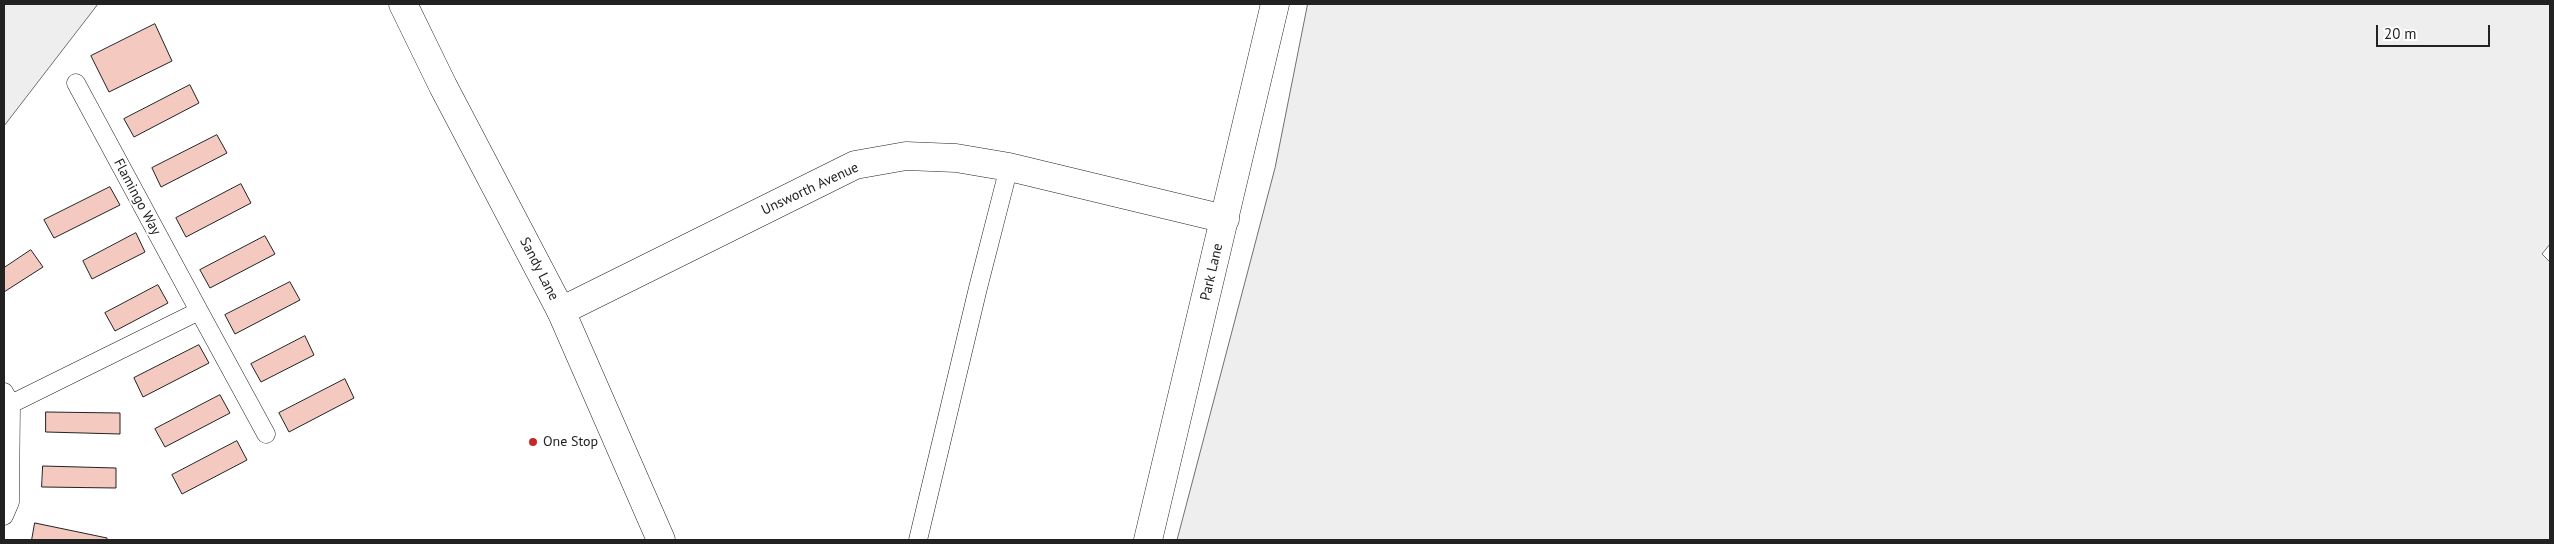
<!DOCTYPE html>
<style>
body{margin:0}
#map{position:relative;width:2554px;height:544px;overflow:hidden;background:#fff;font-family:"PT Sans",sans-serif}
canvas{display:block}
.frame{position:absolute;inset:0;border:5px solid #222;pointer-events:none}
.scale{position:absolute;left:2376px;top:25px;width:114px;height:22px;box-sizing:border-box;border:2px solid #222;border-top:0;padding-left:6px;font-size:15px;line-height:18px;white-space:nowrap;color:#222;-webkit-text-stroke:4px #fff;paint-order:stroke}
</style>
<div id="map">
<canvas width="2554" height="544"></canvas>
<div class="frame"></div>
<div class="scale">20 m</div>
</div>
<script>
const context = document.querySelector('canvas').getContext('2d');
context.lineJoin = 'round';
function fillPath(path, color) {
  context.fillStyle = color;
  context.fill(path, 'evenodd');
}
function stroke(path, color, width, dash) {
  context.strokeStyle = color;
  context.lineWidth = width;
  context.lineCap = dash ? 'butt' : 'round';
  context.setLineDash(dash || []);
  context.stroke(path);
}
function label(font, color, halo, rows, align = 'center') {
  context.font = font + ' "PT Sans",sans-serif';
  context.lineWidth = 4;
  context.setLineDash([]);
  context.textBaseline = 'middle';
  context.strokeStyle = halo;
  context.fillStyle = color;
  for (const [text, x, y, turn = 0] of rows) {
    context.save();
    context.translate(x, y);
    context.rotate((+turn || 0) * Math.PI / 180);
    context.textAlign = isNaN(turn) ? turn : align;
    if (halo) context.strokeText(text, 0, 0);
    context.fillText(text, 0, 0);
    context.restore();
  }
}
const green = new Path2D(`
 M4 4H98L4 126Z
 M1308 4H2550V244L2542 254 2550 262V540H1177L1275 168Z`);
fillPath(green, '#eee');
stroke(green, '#6f6f6f', 1);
const building = new Path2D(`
 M155 24 172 61 109 92 91 56Z
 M190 85 199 103 134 137 124 119Z
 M217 135 227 153 161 187 152 168Z
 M241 184 251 203 186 237 176 218Z
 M110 187 120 205 54 238 44 220Z
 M136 233 145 252 92 279 83 261Z
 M265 236 275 254 210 288 200 270Z
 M31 250 43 267 4 292V268Z
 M290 282 300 300 235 334 225 315Z
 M158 285 168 303 115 331 105 313Z
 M305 336 314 355 261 382 251 364Z
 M199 345 209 363 143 397 134 378Z
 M345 379 354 398 289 432 279 413Z
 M220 395 230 413 165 447 155 429Z
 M46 412 120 413V434L46 432Z
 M237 441 247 460 182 494 172 475Z
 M43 466 116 468V488L42 487Z
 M35 523 107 538V540H32Z`);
fillPath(building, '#f3c9c0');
stroke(building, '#222', 1);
const service = new Path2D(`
 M199 311 266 434
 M4 392 11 404 10 502 4 516
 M11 404 199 311 76 83
 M918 540 978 288 1009 167`);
const minor = new Path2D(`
 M561 311 855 165 906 156 956 158 1009 167 1225 219`);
const secondary = new Path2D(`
 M403 4 443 86 561 311 661 540
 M1148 540 1275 4`);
stroke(service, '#222', 19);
stroke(minor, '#222', 29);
stroke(secondary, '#222', 29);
stroke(service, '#fff', 18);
stroke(minor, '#fff', 28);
stroke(secondary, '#fff', 28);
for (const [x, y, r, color] of [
 [533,442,5,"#c62828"]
]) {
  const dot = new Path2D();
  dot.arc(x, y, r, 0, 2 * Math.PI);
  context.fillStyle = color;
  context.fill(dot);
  stroke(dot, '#fff', 2);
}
label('14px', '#222', '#fff', [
 ["Unsworth Avenue",810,189,-25],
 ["Flamingo Way",137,197,62],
 ["Sandy Lane",539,269,63],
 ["Park Lane",1212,272,-77]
]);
label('14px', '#222', '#fff', [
 ["One Stop",543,442]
], 'left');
</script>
